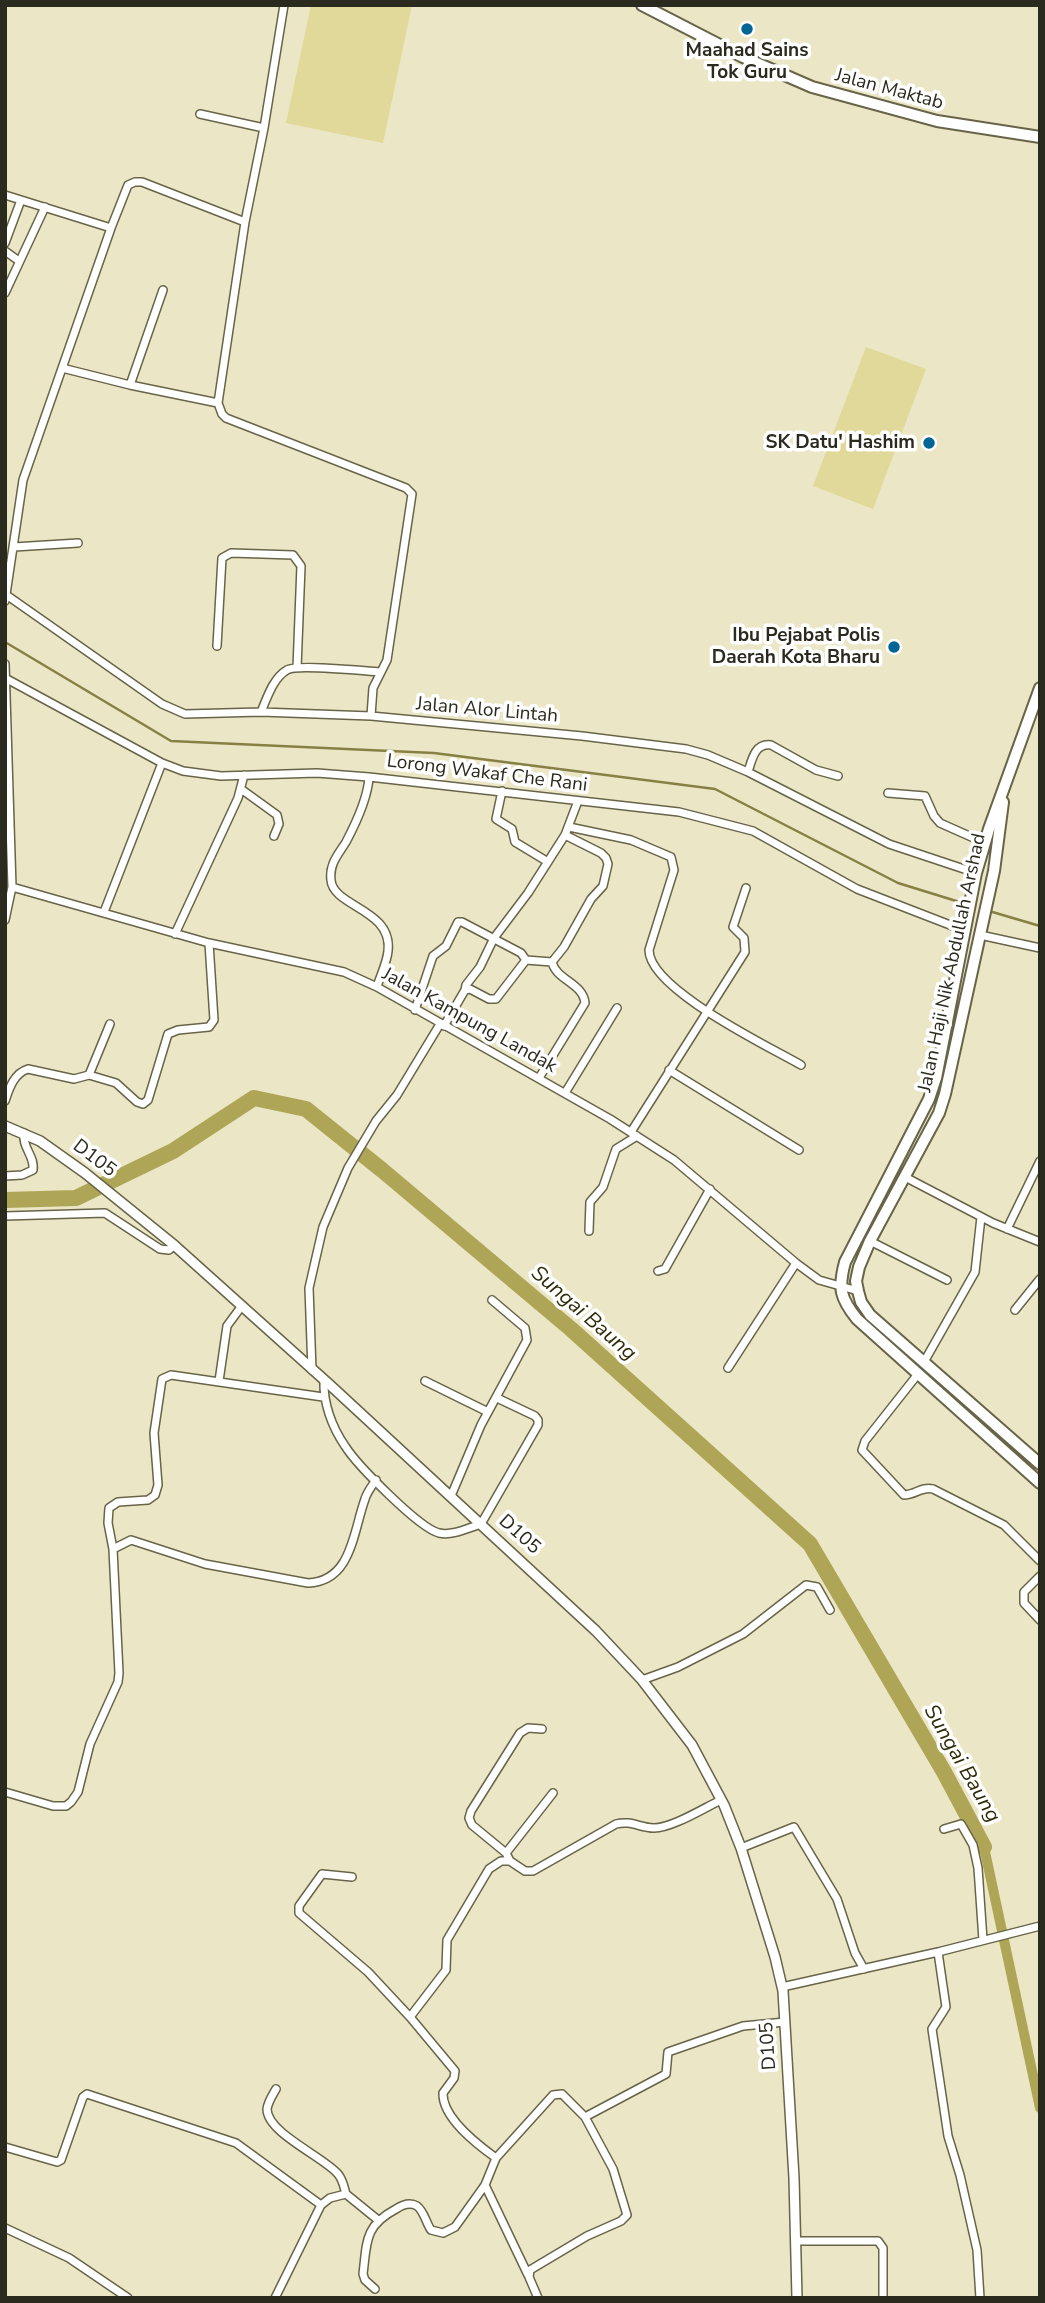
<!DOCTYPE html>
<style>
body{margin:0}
#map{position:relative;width:1045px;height:2303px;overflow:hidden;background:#eae6c6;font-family:"Nunito Sans",sans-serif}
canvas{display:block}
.frame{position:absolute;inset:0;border:7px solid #2b2a1e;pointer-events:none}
</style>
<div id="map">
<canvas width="1045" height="2303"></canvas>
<div class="frame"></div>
</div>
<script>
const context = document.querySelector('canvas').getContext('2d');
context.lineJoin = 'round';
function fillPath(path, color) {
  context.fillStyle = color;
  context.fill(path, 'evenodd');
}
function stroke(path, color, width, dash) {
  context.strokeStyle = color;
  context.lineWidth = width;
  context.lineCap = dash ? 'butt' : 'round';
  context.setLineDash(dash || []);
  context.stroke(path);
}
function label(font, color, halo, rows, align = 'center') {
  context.font = font + ' "Nunito Sans",sans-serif';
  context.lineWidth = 7;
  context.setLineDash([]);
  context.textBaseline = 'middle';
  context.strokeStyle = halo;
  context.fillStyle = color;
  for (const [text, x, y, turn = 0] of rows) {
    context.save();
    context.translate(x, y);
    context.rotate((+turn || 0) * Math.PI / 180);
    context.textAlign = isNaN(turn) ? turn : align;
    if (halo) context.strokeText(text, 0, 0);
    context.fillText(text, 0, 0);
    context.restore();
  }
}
fillPath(new Path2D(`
 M311 5H412L383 143 286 123Z
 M866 347 926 369 873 509 813 486Z`), '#e1d999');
stroke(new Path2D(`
 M5 642 171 741 434 753 715 789 898 883 966 904
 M989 911 1040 926`), '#878045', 2.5);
stroke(new Path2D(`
 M984 1847 1040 2108`), '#afa556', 10);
stroke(new Path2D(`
 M5 1200 76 1198 173 1151 254 1098 306 1109 382 1170 571 1329 810 1544 944 1772 984 1847`), '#afa556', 16);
const minor = new Path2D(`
 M284 5 264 128 245 222 218 403 222 414 226 418 406 488 412 494 387 660 373 688 371 716
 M200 114 264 128
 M5 195 111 228 128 185 135 182H142L245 222
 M5 243 21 200
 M5 251 19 261
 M5 293 45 207
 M62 368 130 385 218 403
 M130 385 163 290
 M14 547 78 543
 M5 594 162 704 185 714 261 712 371 716 582 736 686 749 708 755 748 772 889 844 976 873
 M5 601 23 480 111 228
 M217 646 222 558 231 553 293 555 301 566 297 668
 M5 664 12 887 5 920
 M5 678 162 763 183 771 221 776 317 773 369 777 679 812 753 831 857 889 963 930
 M261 712C267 698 273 678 287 670 296 664 366 671 381 672
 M748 772C752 759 755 743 771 745L816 770 838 776
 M369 777C368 798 356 823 346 842 338 855 329 864 331 880 333 907 393 909 388 951 387 963 380 976 377 987
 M241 789 277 815 279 824 274 836
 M502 791 496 819 512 829 515 842 548 862
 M888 793 925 796 934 816 940 823 985 843
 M569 827 631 840 671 857 674 870 649 950C649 989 768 1046 801 1065
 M12 887 209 943 344 972 377 987 610 1119 674 1160 796 1263 819 1280 858 1291
 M104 912 162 763
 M175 934 238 798 244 775
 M980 935 1040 948
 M465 990 466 985 480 967 494 938 528 893 565 835
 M415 1010 433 956 446 946 458 922H462L521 953 526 960 552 962
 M444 1026 465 990 470 989 489 999H496L526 960
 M669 1070 799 1150
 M89 1075 116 1083 137 1102 143 1104 148 1100 168 1034 178 1030 209 1027 214 1020 209 943
 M539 1078 585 1003C583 983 556 980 552 962L564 947 591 899 603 886 608 864 606 858 601 853 565 835 578 801
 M565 1093 617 1008
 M5 1101C9 1089 14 1073 28 1069L74 1079 89 1075 110 1024
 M631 1132 745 952 744 938 733 927 746 888
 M5 1176 22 1175 33 1170C35 1156 22 1148 24 1133
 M905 1177 993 1223 1040 1242
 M5 1216 105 1213 160 1249 169 1250 174 1245
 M1007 1229 1040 1161
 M589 1231 590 1202 603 1187 616 1149 637 1136
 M870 1241 947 1280
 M658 1271 665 1269 710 1189
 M1015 1310 1040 1279
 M924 1362 975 1272 981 1217
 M728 1368 796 1263
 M312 1370 309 1288 323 1227 348 1168 376 1121 397 1095 440 1024
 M918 1374 865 1441 862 1450 904 1495C915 1495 922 1486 933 1489L1004 1525 1040 1561
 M324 1380C323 1403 332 1427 345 1446 357 1465 419 1528 439 1533 453 1536 468 1528 481 1524L538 1425V1420L535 1416 497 1398
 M219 1381 227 1326 241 1307
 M425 1381 488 1412
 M451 1496 481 1425 527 1340 525 1328 492 1300
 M113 1549 131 1540 205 1564 308 1583C352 1581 353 1532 365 1499 367 1492 372 1486 376 1480
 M1040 1576 1024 1592V1603L1040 1620
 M642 1680 678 1667 743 1634 806 1585 817 1587 830 1610
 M5 1792 53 1806H66L71 1802 78 1792 90 1744 118 1682 119 1673 113 1549 108 1523 109 1508 118 1502 148 1500 155 1495 158 1485 154 1433 162 1379 171 1375 323 1397
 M944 1829 961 1824 973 1845 978 1868 983 1940
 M741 1848 794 1827 837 1899 855 1953 864 1969
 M506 1853 553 1793
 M510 1861 506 1853 472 1825 469 1818 471 1811 520 1733 528 1728 542 1729
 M352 1877 322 1874 299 1906V1913L368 1972 410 2017
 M938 1952 946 2007 932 2029 948 2136 960 2175 977 2250 980 2298
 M782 1987 938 1952 1040 1926
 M276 2089C272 2096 268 2102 267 2109 267 2133 324 2157 338 2174 343 2180 344 2187 346 2194
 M5 2147 57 2162 61 2160 83 2097 87 2094 236 2143 321 2205 275 2298
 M496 2158C478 2145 442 2118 443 2093L454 2078 455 2071 410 2017 446 1970 447 1940 489 1869 501 1861H510L525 1871H533L616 1824C631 1820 640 1828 654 1828 672 1828 704 1808 721 1800
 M485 2185 528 2275
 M321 2205 330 2198 346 2194 378 2220
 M5 2228 69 2258 128 2298
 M796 2241H878L883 2248V2298
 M375 2289 365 2280 363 2274C367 2242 364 2226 396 2209 402 2205 410 2202 417 2206 424 2211 426 2223 431 2230L443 2233 455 2227 485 2185 496 2158 553 2095 562 2094 585 2117 666 2074 668 2052 743 2026 785 2022
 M538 2298 529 2277 530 2270 587 2236 621 2221 627 2215 613 2169 585 2117`);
const tertiary = new Path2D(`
 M5 1126 40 1141 85 1173 174 1245 330 1385 596 1631 642 1680 692 1745 724 1805 741 1848 775 1957 783 1991 794 2178 797 2298`);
const primary = new Path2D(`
 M642 5 743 57 812 87 937 121 1040 137
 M1040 688 989 829 976 873 936 1078 929 1099 845 1262C838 1288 840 1298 857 1319L1040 1483
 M1003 802 994 871 945 1094 939 1113 870 1241 859 1267 856 1281 858 1291 861 1302 870 1315 1040 1464`);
stroke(minor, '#686448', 10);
stroke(tertiary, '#686448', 12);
stroke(primary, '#686448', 14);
stroke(minor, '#fff', 7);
stroke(tertiary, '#fff', 9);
stroke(primary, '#fff', 10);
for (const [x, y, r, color] of [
 [747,29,7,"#036594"],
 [929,443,7,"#036594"],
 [894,647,7,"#036594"]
]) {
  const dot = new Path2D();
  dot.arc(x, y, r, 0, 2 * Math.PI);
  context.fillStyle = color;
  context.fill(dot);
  stroke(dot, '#fff', 2.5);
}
label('bold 19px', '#2b2a1e', '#fff', [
 ["Maahad Sains",747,51,"center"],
 ["Tok Guru",747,73,"center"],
 ["SK Datu' Hashim",915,443],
 ["Ibu Pejabat Polis",880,636],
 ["Daerah Kota Bharu",880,658]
], 'right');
label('19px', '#2b2a1e', '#fff', [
 ["Jalan Maktab",889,90,15],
 ["Jalan Alor Lintah",487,711,5],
 ["Lorong Wakaf Che Rani",487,774,7],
 ["Jalan Haji Nik Abdullah Arshad",953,963,-78],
 ["Jalan Kampung Landak",469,1021,29],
 ["D105",94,1159,37],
 ["D105",519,1535,42],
 ["D105",769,2046,-94]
]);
label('italic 21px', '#2f2b07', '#fff', [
 ["Sungai Baung",583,1314,41],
 ["Sungai Baung",961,1764,60]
]);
</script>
